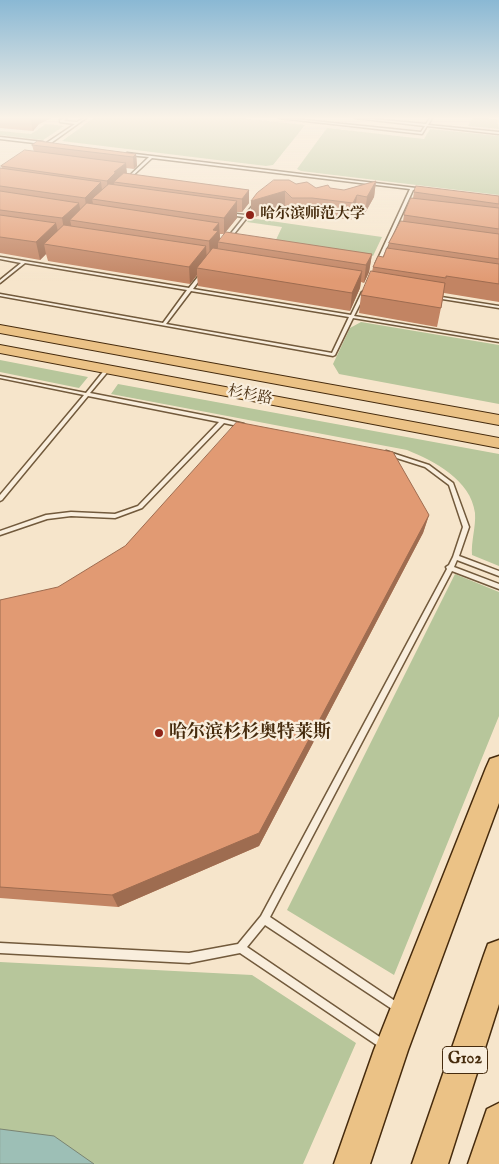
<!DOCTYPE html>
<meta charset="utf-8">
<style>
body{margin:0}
canvas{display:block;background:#f6e5cb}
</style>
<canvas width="499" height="1164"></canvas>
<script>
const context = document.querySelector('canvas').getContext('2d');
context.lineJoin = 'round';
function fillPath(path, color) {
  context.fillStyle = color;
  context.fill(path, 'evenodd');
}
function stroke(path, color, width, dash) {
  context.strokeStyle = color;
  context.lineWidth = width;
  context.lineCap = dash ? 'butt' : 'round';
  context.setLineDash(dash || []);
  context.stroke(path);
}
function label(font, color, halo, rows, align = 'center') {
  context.font = font + ' "IM FELL English","Noto Serif SC",serif';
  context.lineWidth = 4.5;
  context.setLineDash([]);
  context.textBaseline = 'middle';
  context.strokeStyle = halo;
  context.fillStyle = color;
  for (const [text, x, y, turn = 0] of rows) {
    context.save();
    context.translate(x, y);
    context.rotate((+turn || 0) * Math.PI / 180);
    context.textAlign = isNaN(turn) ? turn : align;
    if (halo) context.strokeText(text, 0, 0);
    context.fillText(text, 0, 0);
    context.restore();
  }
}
fillPath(new Path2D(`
 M94 118H240L305 125 273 165 266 166 62 141Z
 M472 118 497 119 499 129 468 126Z
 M46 124 64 126 43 140 0 135V131L31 134Z
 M327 128 424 139 430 129 499 136V195L301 171 297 169Z
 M250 218 382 237 373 256 275 242 282 227 247 222Z
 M361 322 499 345V404L339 374 333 364 350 328Z
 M0 360 88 377 79 388 0 372Z
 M118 384 499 454V566L472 555C471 541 476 527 475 513 471 480 434 461 407 450L111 394Z
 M455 574 499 592V716L394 975 287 910Z
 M0 962 252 975 356 1043 303 1164H0Z`), '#b7c69b');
const water = new Path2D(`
 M0 1129 54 1136 94 1164H0Z`);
fillPath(water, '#9dbfb6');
stroke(water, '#7a8472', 1);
const service = new Path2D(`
 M65 118H67L64 121 77 122 84 118H86L44 148H42V146L75 124 60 122V120Z
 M279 118H284L421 132 425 126 355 118H360L426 124 430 118H432L428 125 499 132V134L427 126 422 134Z
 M0 137 43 142 44 143 43 144 0 139Z
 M127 153 416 188 418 189 413 190 380 263 378 264 376 263 410 189 152 158 127 181 126 179 149 157 128 155Z
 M254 204 257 205 230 239H228V237L244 217 229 215 227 214 228 213 245 215Z
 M0 257 189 288 201 273H202L204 274 193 289 351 315 362 292 364 291 366 292 354 316 499 340V342L353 318 335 355 333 356 0 296V294L163 323 187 290 25 263 0 283V280L21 263 0 259ZM191 291 349 317 332 353 166 324Z
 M435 296 499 306V308L436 298H435Z
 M106 368H108L110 369 90 393 223 419 244 424 245 425 242 427 224 423 142 508 115 518 71 516 47 519 0 535V531L46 515 71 512 115 514 138 506 219 422 88 396 2 500 0 501V495L84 395 0 378V376L86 393Z
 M386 451 429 465 453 483 469 527 459 556 499 571V576L457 560 454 567 499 584V589L452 571 270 917 401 1005 403 1008 401 1011 398 1013 395 1011 265 925 247 947 387 1042 389 1045 387 1048 384 1050 381 1048 240 953 189 963 0 953V943L189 953 238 944 261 916 447 569 446 567 449 565 453 557 463 527 449 485 425 467 384 454V452Z`);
const primary = new Path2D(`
 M0 325 499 415V425L0 333Z
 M0 345 499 438V448L0 353Z`);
const trunk = new Path2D(`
 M499 756V803L408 1050 370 1164H334L374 1050 486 768 490 759Z
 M499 940V1004L448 1164H412L484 955 488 944Z
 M499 1103V1164H468L487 1109Z`);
stroke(service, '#725a3c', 3);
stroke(primary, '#462b0d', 2);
stroke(trunk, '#462b0d', 3);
fillPath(service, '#f9eedd');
fillPath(primary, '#ebc286');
fillPath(trunk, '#ebc286');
fillPath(new Path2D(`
 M0 118H51L39 124 33 131 0 128Z
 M32 145 136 154 137 166 134 169 126 168 127 174 249 190V203L242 212H237V218L224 234H220V240L372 254 369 272 364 283 361 282 360 288 350 311 198 286 197 275 190 284 48 261 46 254 40 260 0 253V168H2L1 166 34 152Z
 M376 181 374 197 365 213 355 212 351 220 311 214H291L285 208 251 218V201L296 184 316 188 344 190Z
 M414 192 499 196V302L444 293 437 327 359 313 361 295 372 272 373 267 383 257 388 248 389 243 403 221 404 215 413 198Z
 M429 515 423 533 259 846 118 907 0 898V600Z`), '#c28463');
fillPath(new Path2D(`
 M30 118H51L39 124 33 131Z
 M136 154 137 166 134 169 133 157Z
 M126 163 127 175 114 182 115 188 108 194 107 181 114 172Z
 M376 181 374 197 365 213 367 197Z
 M101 182 103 198 92 199 94 208 87 214 85 198Z
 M249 190V203L242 212V199Z
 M285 191V208L251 218V201Z
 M357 195 355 212 351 220 353 203Z
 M237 201V218L224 234V218Z
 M79 203 82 219 70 220 72 229 65 235 62 218Z
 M56 223 60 240 44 244 46 254 40 260 36 242Z
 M219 223 220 240 218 242V248L210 258 209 241 213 230Z
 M206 246 207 263 197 268V275L190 284 189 267Z
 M372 254 369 272 364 283 366 265Z
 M362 271 360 288 350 311 352 293Z
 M429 515 423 533 259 846 118 907 112 895Z`), '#9e6c50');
const building = new Path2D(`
 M38 141 136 154 133 157 32 145Z
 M25 150 126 163 114 172H116L107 181 1 166Z
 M0 168 101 182 85 198 0 186Z
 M124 173 249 190 242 199 114 182Z
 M274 180H289L296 184 307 182 316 188 328 185 330 188 344 190 376 181 367 197 357 195 353 203 312 198H292L285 191 251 201 257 193Z
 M109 184 237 201 224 218 92 199Z
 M416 186 499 196V204L414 192Z
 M0 191 79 203 62 218 0 210Z
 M411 198 499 208V229L404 215Z
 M87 203 219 223 213 230 218 231 209 241 70 220Z
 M0 215 56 223 36 242 0 237Z
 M401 221 499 234V259L389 243Z
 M64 225 206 246 189 267 44 244Z
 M226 232 372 254 366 265 218 242Z
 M213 248 362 271 352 293 197 268Z
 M387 248 499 264V284L446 276V278L373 267 378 256 383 257Z
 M371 271 445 283 441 308 361 295Z
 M237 422 393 452 429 515 259 833 112 895 0 887V600L58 587 125 546Z`);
fillPath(building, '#e19a73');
stroke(building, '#9e6c50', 1);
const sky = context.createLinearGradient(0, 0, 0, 281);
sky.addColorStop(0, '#8ab8d4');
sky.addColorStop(0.42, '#fbf3e8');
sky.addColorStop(1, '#fbf3e800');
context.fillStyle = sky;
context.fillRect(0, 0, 499, 281);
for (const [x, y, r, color] of [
 [250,215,5,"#8f2418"],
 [159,733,5,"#8f2418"]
]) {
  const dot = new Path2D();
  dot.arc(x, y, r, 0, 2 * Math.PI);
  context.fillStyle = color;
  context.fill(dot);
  stroke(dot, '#f9eedd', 2);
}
label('bold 15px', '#462b0d', '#f9eedd', [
 ["哈尔滨师范大学",260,215]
], 'left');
label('15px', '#462b0d', '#f9eedd', [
 ["杉杉路",250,396,11]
]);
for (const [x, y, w] of [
 [465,1060,45]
]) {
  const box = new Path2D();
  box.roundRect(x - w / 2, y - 13.5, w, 27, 4);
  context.fillStyle = '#f9eedd';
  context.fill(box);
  stroke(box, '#462b0d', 1);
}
label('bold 16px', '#462b0d', null, [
 ["G102",465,1060]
]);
label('bold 18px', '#462b0d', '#f9eedd', [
 ["哈尔滨杉杉奥特莱斯",169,733]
], 'left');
</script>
